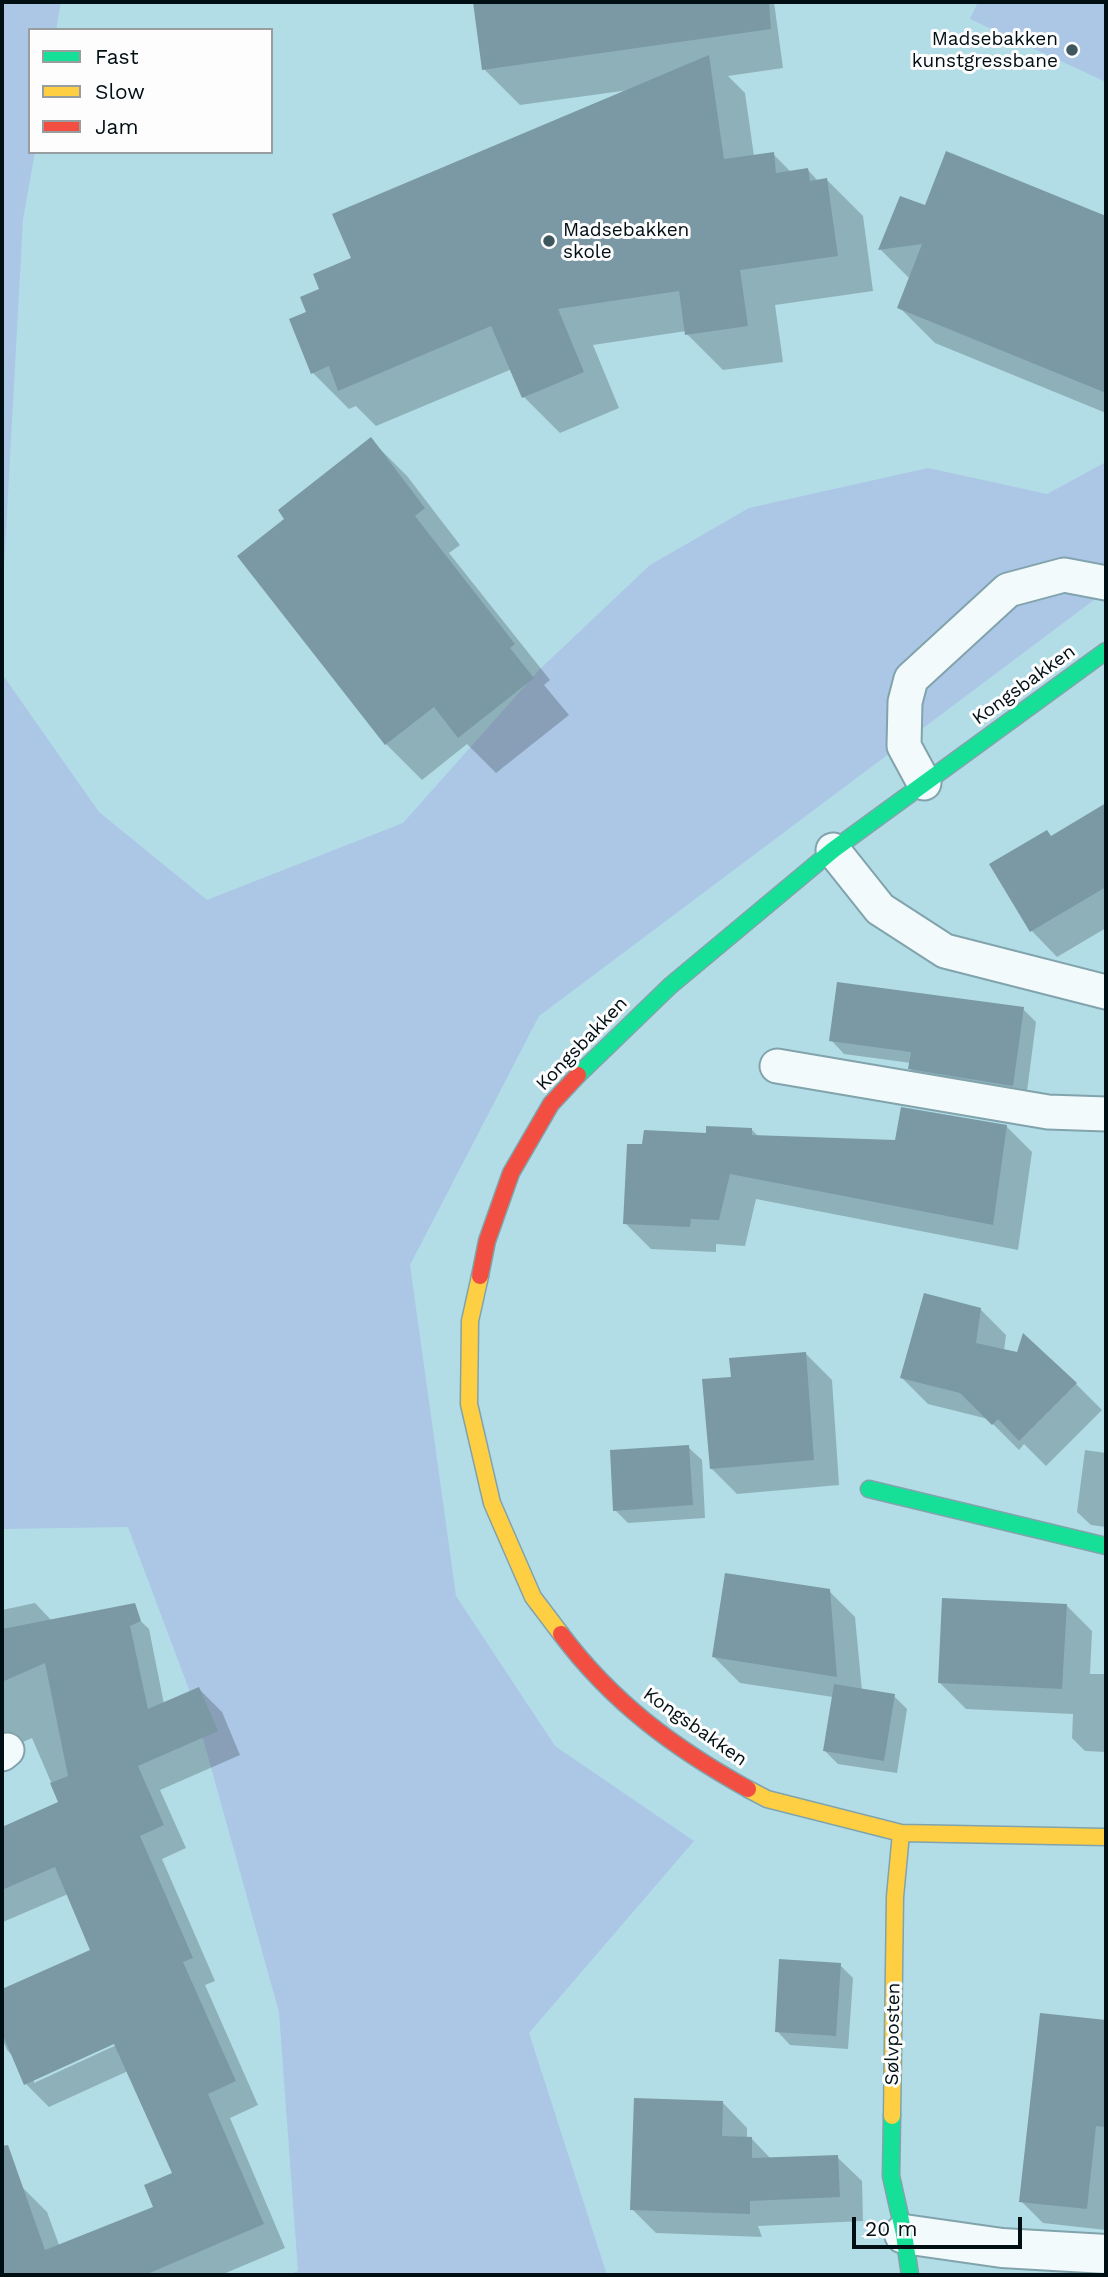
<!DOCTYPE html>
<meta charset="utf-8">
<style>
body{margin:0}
#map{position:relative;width:1108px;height:2277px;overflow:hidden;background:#b2dde7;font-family:"Work Sans",sans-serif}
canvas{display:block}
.frame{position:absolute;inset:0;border:4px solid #000f14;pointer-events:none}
.legend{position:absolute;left:28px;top:28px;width:245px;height:126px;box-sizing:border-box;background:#fdfdfd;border:2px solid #989ea0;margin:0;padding:9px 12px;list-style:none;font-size:21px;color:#000f14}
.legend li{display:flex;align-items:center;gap:14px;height:35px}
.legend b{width:35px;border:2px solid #989ea0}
.scale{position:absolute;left:852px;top:2217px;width:170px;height:32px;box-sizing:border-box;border:4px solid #000f14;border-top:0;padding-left:9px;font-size:21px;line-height:24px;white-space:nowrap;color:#000f14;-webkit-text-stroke:5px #fdfdfd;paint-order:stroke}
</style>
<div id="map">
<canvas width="1108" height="2277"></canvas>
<div class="frame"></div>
<ul class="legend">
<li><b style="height:9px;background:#16e098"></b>Fast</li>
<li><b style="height:9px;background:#ffcf43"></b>Slow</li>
<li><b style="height:9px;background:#f24e42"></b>Jam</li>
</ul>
<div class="scale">20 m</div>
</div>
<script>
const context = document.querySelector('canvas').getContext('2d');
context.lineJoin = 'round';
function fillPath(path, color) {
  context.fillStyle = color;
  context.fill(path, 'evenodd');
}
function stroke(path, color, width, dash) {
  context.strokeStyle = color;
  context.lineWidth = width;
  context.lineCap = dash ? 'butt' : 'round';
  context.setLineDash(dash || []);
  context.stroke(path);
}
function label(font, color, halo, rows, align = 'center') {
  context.font = font + ' "Work Sans",sans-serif';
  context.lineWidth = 6;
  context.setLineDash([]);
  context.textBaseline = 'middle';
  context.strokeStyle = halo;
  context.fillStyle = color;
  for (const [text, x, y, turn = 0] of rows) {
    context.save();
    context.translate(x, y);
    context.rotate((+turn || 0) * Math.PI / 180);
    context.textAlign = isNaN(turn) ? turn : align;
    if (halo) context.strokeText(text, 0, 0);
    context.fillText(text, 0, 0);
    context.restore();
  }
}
fillPath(new Path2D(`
 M2 2H61L56 30H30V152H35L23 219 2 604Z
 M978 2H1106V82L970 19Z
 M1106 462V591L539 1016 410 1265 456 1596 555 1746 694 1841 529 2033 607 2275H288L298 2271 279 2012 190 1692 128 1527 2 1529V674L99 812 207 900 403 823 539 670 650 565 749 508 928 468 1047 494Z`), '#acc6e5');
fillPath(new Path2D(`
 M475 2H774L783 68 728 76 745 93 754 156 773 154 792 173 808 170 818 181 827 180 863 216 873 291 775 305 783 362 723 370 687 334 686 331 593 345 619 408 560 433 524 397 512 369 376 426 356 406 349 409 313 373 308 313 321 290 353 258 629 90 520 105 484 69Z
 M947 153 1106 218V413L935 343 899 307 910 279 880 249 926 208Z
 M371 440 407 476 460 545 449 553 550 680 544 685 569 715 496 773 467 744 422 780 386 744 287 519Z
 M1105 806 1106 928 1057 957 1032 931 992 865 1052 837Z
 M1023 1009 1036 1022 1026 1099 923 1081 910 1068 911 1063 844 1054 831 1040Z
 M1006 1126 1032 1152 1018 1250 756 1199 745 1246 716 1244V1252L651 1249 625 1223 643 1146 707 1135 751 1129 759 1137 896 1142Z
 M980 1309 1006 1335 1004 1351 1076 1384 1102 1410 1046 1466 1024 1444 1019 1450 988 1419 928 1404 902 1378Z
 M806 1354 832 1380 839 1485 737 1494 711 1468 733 1379Z
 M688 1447 702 1460 705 1518 628 1523 615 1510Z
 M1085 1450 1106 1453V1527L1091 1525 1077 1512Z
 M829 1591 855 1617 862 1691 894 1696 907 1709 897 1773 838 1764 825 1751 833 1697 740 1683 714 1657Z
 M35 1603 52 1621 125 1606 149 1629 164 1704 199 1689 222 1712 240 1755 160 1790 186 1848 162 1859 215 1981 205 1985 258 2105 230 2118 285 2248 221 2275H104L88 2235 156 2208 174 2174 128 2071 49 2107 26 2084 14 2057 7 2050 2 2038V1991L93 1951 68 1894 3 1922 2 1920V1829L60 1803 32 1738 2 1751V1610ZM122 2039 123 2042 34 2083V2079Z
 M1066 1605 1092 1631 1090 1674H1106V1752L1085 1751 1072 1738 1073 1714 966 1709 940 1683Z
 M840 1965 853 1978 848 2049 790 2045 777 2031Z
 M1041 2015 1106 2022V2230L1043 2223 1021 2201Z
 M723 2103 747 2128V2139H752L771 2159 837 2157 862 2181 863 2221 758 2226 762 2237 656 2233 632 2209Z
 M21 2186 47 2212 70 2275H2V2193Z`), '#0003');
fillPath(new Path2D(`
 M473 2H769L771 29 482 70Z
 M709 55 724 159 774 152 776 173 808 168 810 181 827 178 838 256 740 270 748 326 685 335 679 291 558 309 584 372 522 398 491 326 338 391 329 366 311 374 289 319 306 312 300 297 319 289 313 274 351 258 332 214Z
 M946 151 1106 216V393L897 308 922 244 878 250 900 196 925 205Z
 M371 437 425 508 415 516 515 644 510 648 534 678 458 738 434 707 385 745 237 556 284 519 278 510Z
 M1106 803V887L1030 932 989 864 1047 830 1051 836Z
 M837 982 1024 1007 1013 1086 908 1069 911 1052 829 1041Z
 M901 1107 1007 1125 993 1225 730 1174 719 1220 691 1219 690 1227 623 1224 627 1144H642L644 1130 706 1133V1126L752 1128V1135L895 1140Z
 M924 1293 981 1308 976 1343 1017 1352 1023 1333 1077 1383 1019 1441 998 1419 992 1425 960 1393 900 1378Z
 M806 1352 814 1460 710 1469 702 1379 731 1377 729 1358Z
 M689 1445 693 1505 613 1511 610 1450Z
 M725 1573 830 1589 837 1677 712 1657Z
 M942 1598 1067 1604 1062 1689 938 1683Z
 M135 1603 141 1621 130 1626 148 1709 199 1687 218 1731 138 1766 164 1825 140 1836 193 1958 183 1962 236 2081 208 2094 264 2224 145 2275H2V2146L8 2145 45 2250 153 2207 144 2185 172 2173 114 2044 24 2085 2 2033V1989L90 1950 55 1867 2 1890V1827L58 1802 50 1783 68 1776 45 1663 2 1682V1629Z
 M834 1684 895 1694 884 1761 823 1751Z
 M779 1959 841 1963 836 2036 775 2032Z
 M1040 2013 1106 2020V2127L1096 2126 1087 2209 1019 2202Z
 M634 2098 723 2101 722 2136 752 2137V2158L838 2155 840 2197 750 2201V2214L630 2210Z`), '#7a99a4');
const lane = new Path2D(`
 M924 783 904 746 905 702 911 679 1008 590 1064 575 1106 583
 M833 850 880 909 945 951 1106 992
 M777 1066 1048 1112 1106 1114
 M2 1754 7 1750`);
const street = new Path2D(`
 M904 2234 1002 2248 1106 2254`);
const fast = new Path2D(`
 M578 1075 670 986 833 850 1106 651
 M869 1489 1106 1546
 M892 2116 891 2176 904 2234 910 2275`);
const slow = new Path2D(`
 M480 1276 470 1321 469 1404 492 1503 533 1597 561 1634
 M748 1789 767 1799 901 1833 1106 1837
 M892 2116 895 1897 901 1833`);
const jam = new Path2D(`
 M480 1276 487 1241 511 1173 551 1104 578 1075
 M561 1634C612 1702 674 1748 748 1789`);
stroke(lane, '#81a3ac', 37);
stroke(street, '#81a3ac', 42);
stroke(fast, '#81a3ac', 19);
stroke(slow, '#81a3ac', 19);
stroke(jam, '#81a3ac', 19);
stroke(lane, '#f3fafb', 33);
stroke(street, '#f3fafb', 38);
stroke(fast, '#16e098', 16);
stroke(slow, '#ffcf43', 16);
stroke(jam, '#f24e42', 16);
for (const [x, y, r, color] of [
 [1072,50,7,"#3e575e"],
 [549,241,7,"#3e575e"]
]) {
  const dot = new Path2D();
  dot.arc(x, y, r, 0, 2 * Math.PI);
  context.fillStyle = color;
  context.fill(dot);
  stroke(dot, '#fdfdfd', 2.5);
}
label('19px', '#000f14', '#fdfdfd', [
 ["Madsebakken",1058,39],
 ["kunstgressbane",1058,61],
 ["Madsebakken",563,230,"left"],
 ["skole",563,252,"left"]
], 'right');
label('19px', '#000f14', '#fdfdfd', [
 ["Kongsbakken",1024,685,-36],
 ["Kongsbakken",582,1044,-46],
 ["Kongsbakken",695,1727,35],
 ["Sølvposten",893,2034,-89]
]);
</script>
